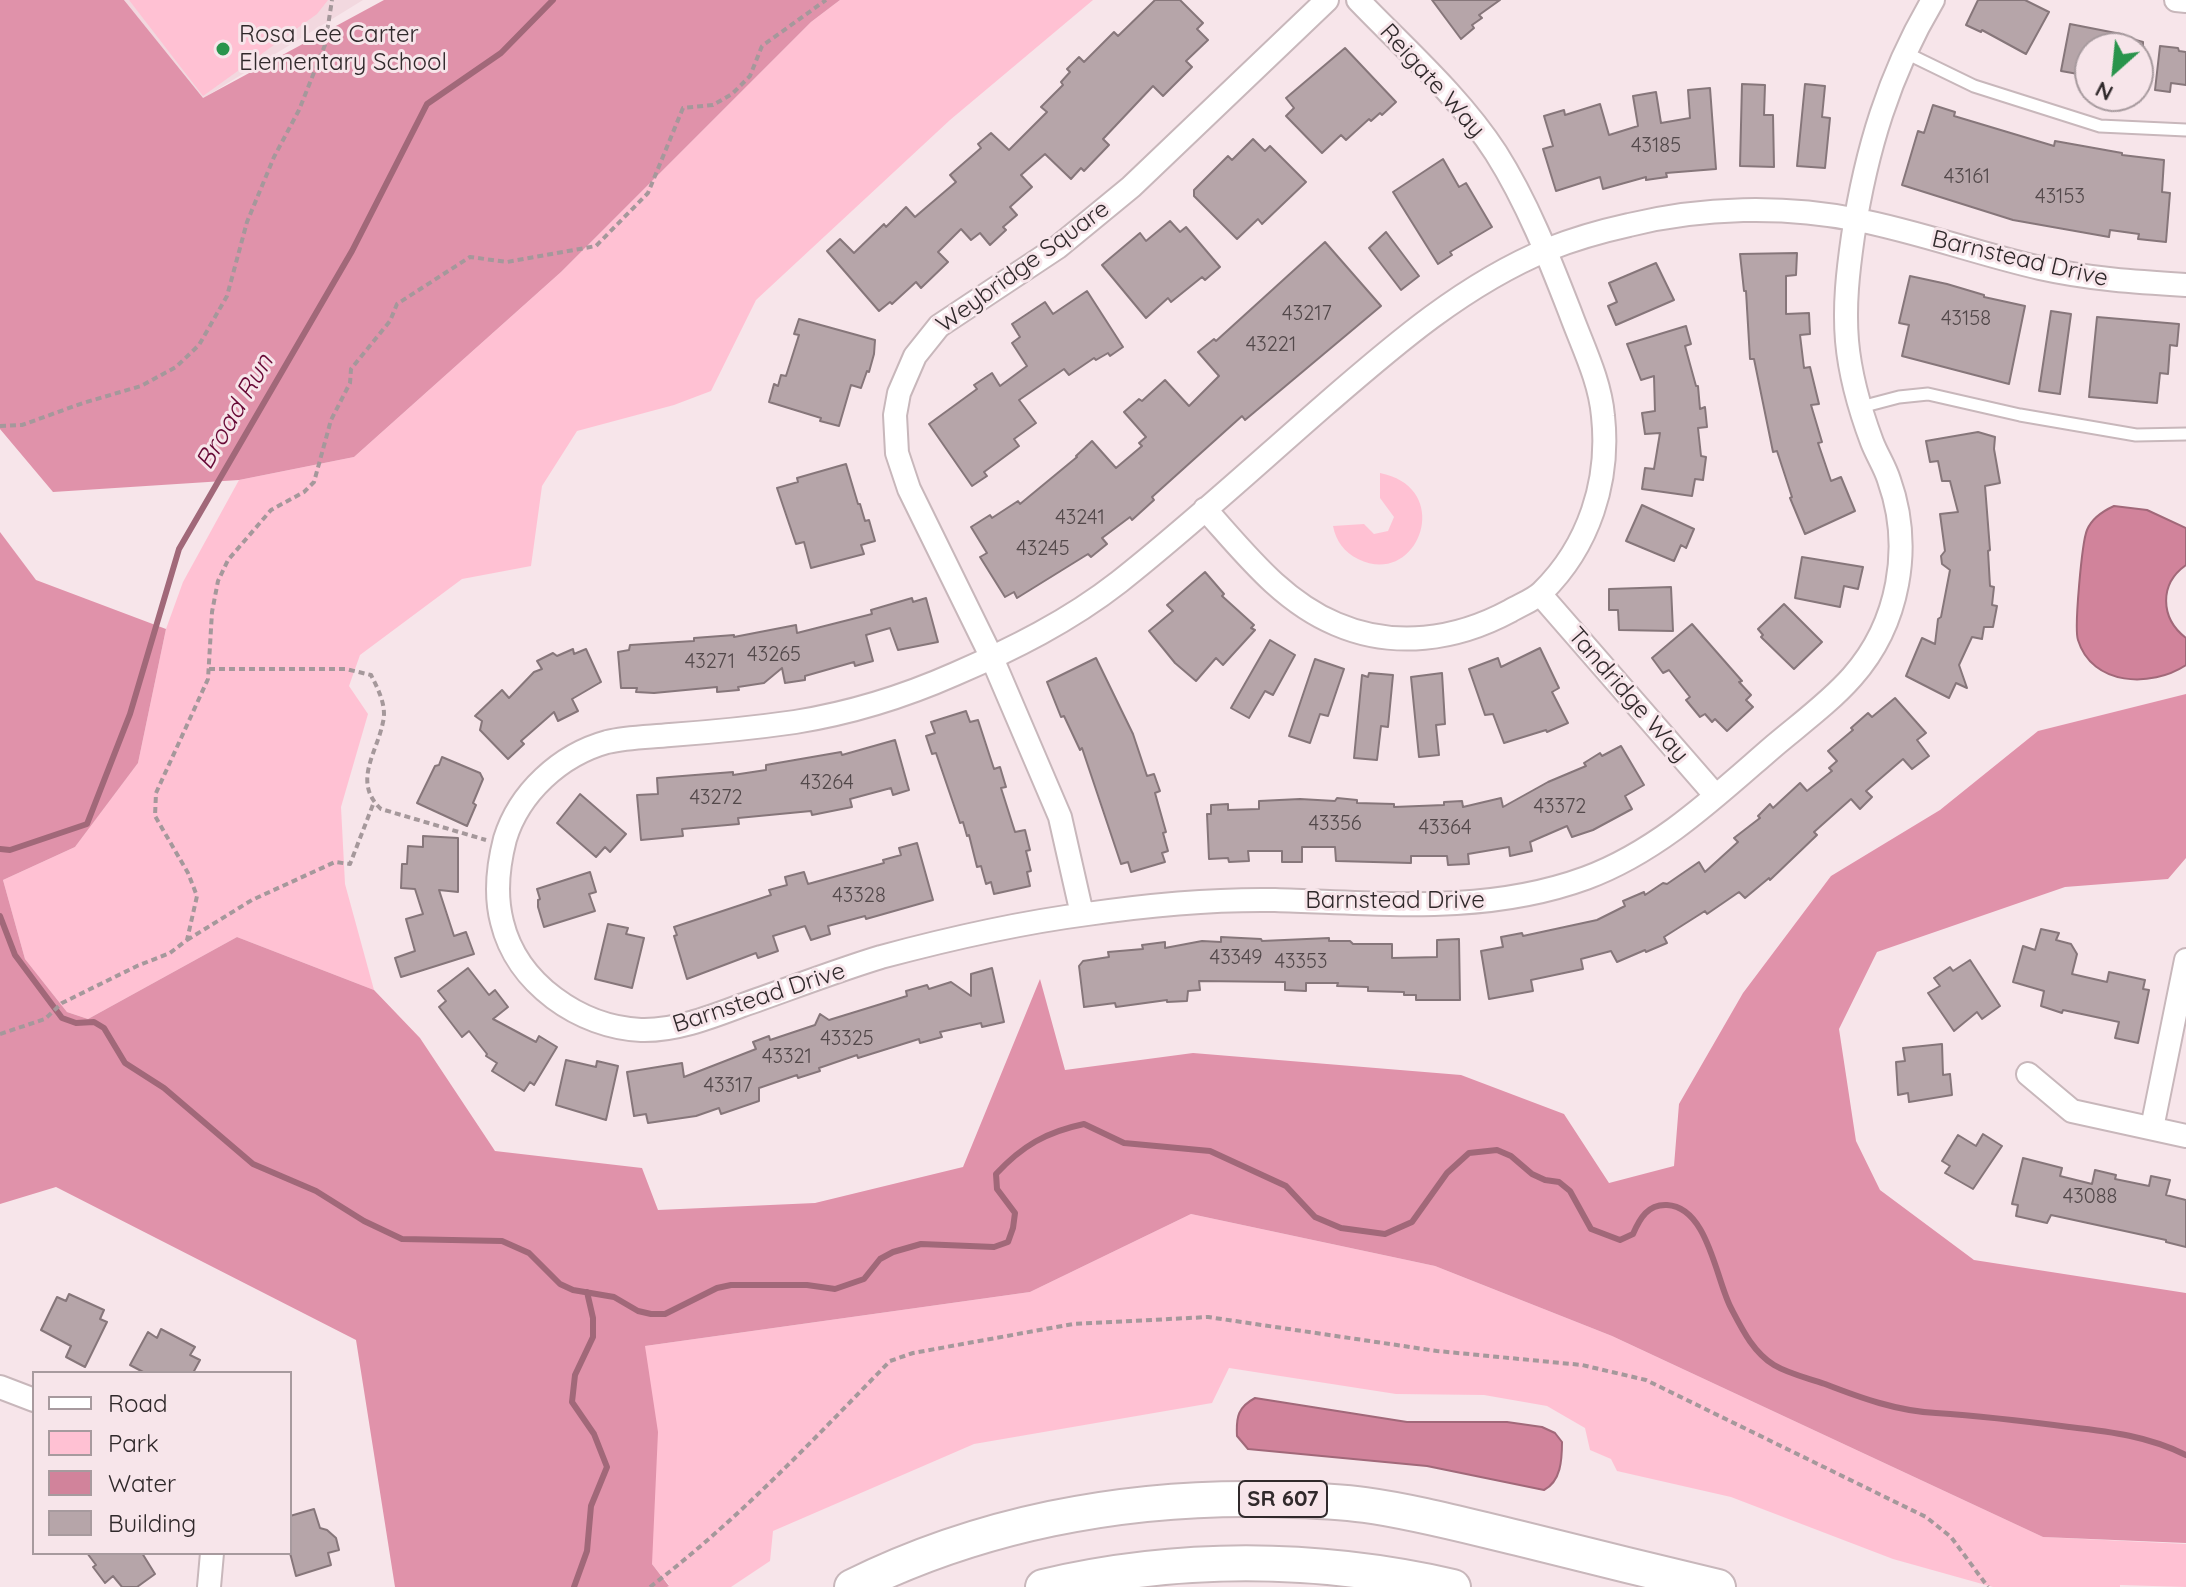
<!DOCTYPE html>
<style>
body{margin:0}
#map{position:relative;width:2186px;height:1587px;overflow:hidden;background:#f7e5ea;font-family:Quicksand,sans-serif}
canvas{display:block}
.legend{position:absolute;left:32px;top:1371px;width:260px;height:184px;box-sizing:border-box;background:#f7e5ea;border:2px solid #a79a9e;margin:0;padding:10px 14px;list-style:none;font-size:24px;color:#30292b}
.legend li{display:flex;align-items:center;gap:16px;height:40px}
.legend b{width:40px;border:2px solid #a79a9e}
.north{position:absolute;left:2074px;top:32px;width:80px;height:80px;box-sizing:border-box;background:#f7e5ea;border:2px solid #a79a9e;border-radius:50%;rotate:207deg;font-size:22px;font-weight:700;line-height:32px;text-align:center;color:#30292b}
.north::after{content:'';display:block;margin:auto;width:28px;height:36px;background:#29944c;clip-path:polygon(50% 0,100% 100%,50% 72%,0 100%)}
</style>
<div id="map">
<canvas width="2186" height="1587"></canvas>
<ul class="legend">
<li><b style="height:10px;background:#fff"></b>Road</li>
<li><b style="height:22px;background:#ffc1d3"></b>Park</li>
<li><b style="height:22px;background:#d1839b"></b>Water</li>
<li><b style="height:22px;background:#b6a5a9"></b>Building</li>
</ul>
<div class="north">N</div>
</div>
<script>
const context = document.querySelector('canvas').getContext('2d');
context.lineJoin = 'round';
function fillPath(path, color) {
  context.fillStyle = color;
  context.fill(path, 'evenodd');
}
function stroke(path, color, width, dash) {
  context.strokeStyle = color;
  context.lineWidth = width;
  context.lineCap = dash ? 'butt' : 'round';
  context.setLineDash(dash || []);
  context.stroke(path);
}
function label(font, color, halo, rows, align = 'center') {
  context.font = font + ' Quicksand,sans-serif';
  context.lineWidth = 6;
  context.setLineDash([]);
  context.textBaseline = 'middle';
  context.strokeStyle = halo;
  context.fillStyle = color;
  for (const [text, x, y, turn = 0] of rows) {
    context.save();
    context.translate(x, y);
    context.rotate((+turn || 0) * Math.PI / 180);
    context.textAlign = isNaN(turn) ? turn : align;
    if (halo) context.strokeText(text, 0, 0);
    context.fillText(text, 0, 0);
    context.restore();
  }
}
fillPath(new Path2D(`
 M124 0H363L202 99Z`), '#f2d8df');
fillPath(new Path2D(`
 M129 0H328L317 14 203 96Z
 M840 0H1093L950 120 756 300 711 391 674 405 577 431 542 486 531 566 462 579 360 655 349 686 368 714 341 807 345 884 374 990 237 937 88 1019 67 1012 25 959 3 880 75 847 138 763 166 629 183 582 239 480 354 457 561 272 811 22Z
 M1380 473C1456 488 1418 589 1358 559 1344 552 1336 541 1333 526L1364 524 1374 534 1388 531 1394 517 1380 498Z
 M1191 1214 1435 1266 1612 1336 2043 1537 2186 1544V1587L2120 1585V1587H1993L1893 1559 1731 1497 1617 1471 1611 1459 1590 1450 1585 1428 1547 1406 1484 1395 1396 1394 1229 1368 1212 1403 974 1444 773 1531 770 1561 731 1587H667L669 1585 652 1564 645 1346 1030 1292Z`), '#ffc1d3');
fillPath(new Path2D(`
 M0 0H124L203 98 384 0H840L811 22 561 272 354 457 239 480 53 492 0 429Z
 M0 532 36 580 166 629 138 763 75 847 3 880 25 959 67 1012 88 1019 237 937 374 990 420 1038 495 1151 642 1168 658 1210 815 1203 963 1167 1040 979 1065 1070 1193 1053 1461 1075 1564 1114 1609 1183 1674 1166 1679 1104 1743 993 1831 876 1940 810 2038 731 2186 694V858L2168 879 2065 887 1877 952 1839 1029 1856 1141 1880 1190 1974 1260 2186 1293V1543L2043 1537 1612 1336 1435 1266 1191 1214 1030 1292 645 1346 658 1432 652 1564 669 1586 667 1587H395L356 1340 56 1187 0 1204Z`), '#e092aa');
const water = new Path2D(`
 M2114 506 2147 510 2186 528V565C2159 584 2160 618 2186 638V665C2151 688 2092 686 2078 640 2074 628 2082 542 2087 530 2092 518 2103 511 2114 506Z
 M1255 1398 1407 1422H1507L1542 1427 1555 1433 1562 1442C1562 1460 1561 1481 1544 1490L1427 1466 1248 1449 1237 1436C1236 1417 1238 1407 1255 1398Z`);
fillPath(water, '#d1839b');
stroke(water, '#a16879', 2);
stroke(new Path2D(`
 M0 849 10 850 87 824 130 714 179 549 352 251 427 104 501 53 553 0
 M0 916 15 955 62 1018 76 1023 94 1022 104 1028 125 1063 164 1088 253 1164 316 1191 364 1221 402 1239 502 1241 529 1253 560 1284 573 1290 614 1297 638 1311 651 1314H665L717 1288 731 1285H807L835 1289 864 1279 880 1259 893 1252 921 1244 994 1247 1008 1242 1013 1228 1015 1213 997 1189 996 1174C1022 1146 1046 1132 1084 1124L1124 1143 1210 1151 1286 1186 1315 1217 1341 1228 1385 1234 1412 1222 1447 1173 1469 1153 1497 1150 1511 1156 1532 1174 1545 1180 1559 1182 1570 1191 1591 1229 1620 1240 1633 1234C1640 1218 1648 1204 1667 1205 1708 1207 1716 1280 1731 1308 1742 1329 1753 1352 1774 1365 1789 1374 1808 1378 1825 1384 1861 1398 1897 1411 1936 1413 1981 1416 2024 1421 2069 1427 2112 1432 2147 1436 2186 1455
 M574 1587 587 1551 591 1506 607 1467 594 1434 572 1402 575 1375 593 1337V1318L587 1292`), '#a16879', 6);
const building = new Path2D(`
 M1155 0H1180L1203 23 1197 29 1208 40 1186 61 1192 67 1163 96 1153 86 1103 139 1109 145 1084 171 1081 168 1071 179 1045 154 1021 175 1032 187 1010 207 1017 215 1003 227 1006 230 990 245 980 233 971 240 961 229 938 252 948 262 921 288 916 282 892 304 890 302 879 311 827 251 840 239 854 253 884 224 886 227 906 207 915 217 956 182 950 175 981 148 978 144 991 133 1009 150 1047 112 1041 107 1063 85 1061 82 1070 72 1067 69 1079 57 1084 62 1114 32 1118 36Z
 M1432 0H1500L1479 15 1482 18 1472 25 1474 28 1461 39Z
 M1978 0H2025L2049 12 2026 54 1982 30 1981 32 1966 25Z
 M2070 24 2121 34V36L2143 42V48H2090V70L2079 68 2078 74 2061 71Z
 M2160 46 2178 48 2179 51 2186 52V85L2171 83 2170 92 2155 90Z
 M1345 48 1396 102 1382 115 1380 113 1371 121 1369 119 1346 140 1341 135 1322 153 1286 116 1294 108 1286 98Z
 M1742 84 1765 85 1764 115H1773L1774 167 1740 166Z
 M1805 84 1825 86 1822 117 1830 118 1825 168 1797 166Z
 M1710 88 1716 169 1666 173 1667 177 1646 180V177L1603 189 1600 177 1556 191 1543 149 1553 146 1544 116 1564 110 1565 115 1600 104 1609 135 1638 126 1633 96 1656 92 1661 123 1690 118 1688 90Z
 M1933 105 1955 112 1954 116 2054 146 2055 141 2122 153V155L2164 160 2162 192 2170 193 2166 242 2138 239 2139 234 2110 230 2109 237 2013 220 1902 185 1918 131 1924 133Z
 M1253 139 1265 151 1270 146 1306 182 1262 224 1258 219 1237 239 1194 196V190L1228 156 1232 160Z
 M1443 159 1459 187 1466 183 1492 227 1450 252 1452 255 1438 264 1393 192Z
 M1170 221 1180 232 1186 227 1220 267 1205 280 1202 277 1171 302 1168 298 1146 318 1102 265 1140 233 1146 241Z
 M1386 232 1419 276 1401 290 1369 248Z
 M1325 242 1381 306 1245 420 1242 416 1152 497 1154 500 1132 520 1130 517 1102 538 1107 544 1091 557 1088 554 1017 598 1014 592 1005 597 980 557 987 553 971 527 990 515 992 518 1018 501 1020 504 1077 457 1076 456 1092 441 1116 468 1142 446 1139 443 1146 437 1124 412 1139 399 1142 401 1165 380 1189 406 1219 376 1198 352 1214 339 1216 341Z
 M1797 253 1796 275 1786 276V314L1809 313 1810 334 1800 335 1804 368 1810 367 1819 404 1811 405 1822 442 1818 443 1831 481 1841 477 1855 511 1805 534 1790 498 1792 497 1777 451 1773 452 1754 359H1750L1746 291H1744L1740 254Z
 M1656 263 1674 300 1616 325 1608 306 1617 302 1609 283Z
 M1910 276 1947 284 1984 295V297L2025 306 2009 384 1902 356 1909 325 1899 323Z
 M1087 291 1123 347 1110 356 1108 353 1096 360 1094 358 1069 375 1064 369 1019 400 1036 423 1014 439 1019 446 984 472 987 476 972 486 929 424 977 389 974 385 992 373 1000 386 1027 366 1012 343 1020 337 1012 324 1045 302 1053 314Z
 M2051 311 2071 314 2060 394 2039 391Z
 M2097 317 2179 324 2177 346 2170 345 2168 374 2160 373 2157 403 2089 397Z
 M799 319 875 340 874 354 869 372 867 371 861 388 851 385 839 426 820 421 821 418 769 402 774 384 778 386 781 375 786 376 799 335 794 334Z
 M1686 326 1691 344 1685 346 1696 386H1698L1700 409 1705 407 1707 427 1698 428 1701 456 1706 457 1703 480 1695 479 1692 496 1642 489 1645 468 1654 469 1660 433 1645 434 1642 413 1655 411 1654 376 1641 380 1627 344Z
 M1978 432 1995 437 1994 449 2000 483 1985 486 1990 550 1988 551 1990 586 1994 587 1992 605 1997 606 1993 627H1984L1982 639 1972 637 1959 665 1967 688 1956 683 1949 698 1906 676 1922 638 1935 644 1938 619 1941 617 1950 570 1942 564 1941 556 1945 551 1940 514 1958 512 1950 481H1942L1938 461 1930 462 1926 441Z
 M846 464 858 504H860L865 521 869 520 875 541 861 545 864 554 811 568 804 542 796 544 777 488 798 482 797 478Z
 M1642 505 1694 529 1686 548 1681 545 1674 561 1626 541Z
 M1802 557 1863 567 1858 589 1844 586 1840 607 1795 598Z
 M1205 572 1224 594 1222 596 1254 625 1251 628 1255 630 1223 665 1216 658 1196 681 1175 663 1149 631 1173 611 1167 605Z
 M1671 587 1673 631 1619 630 1618 610H1609V589Z
 M912 598 913 602 926 598 938 642 898 650 890 628 866 635 873 661 855 666 854 662 805 676V680L785 683 782 668 764 683 738 687 739 690 717 692V687L654 693 636 692 637 688H621L618 652 629 650 630 645 694 641V638L734 635V637L796 625 797 633 872 614 871 610Z
 M1784 604 1822 642 1794 669 1761 637 1763 635 1758 629Z
 M1692 624 1742 681 1739 682 1751 695 1746 700 1753 707 1727 731 1715 719 1712 722 1705 714 1700 717 1686 700 1690 697 1669 670 1663 673 1652 658Z
 M1270 640 1295 655 1273 695 1265 691 1249 718 1231 708Z
 M1540 648 1559 688 1552 692 1568 723 1547 732 1546 730 1504 743 1493 714 1485 715 1469 669 1498 658 1501 667Z
 M573 649 574 654 586 649 601 682 572 699 578 711 558 721 554 712 521 741 524 744 508 759 480 730 482 721 475 716 502 690 509 698 534 672 542 669 537 661 553 653 557 656Z
 M1096 658 1133 734 1147 776 1154 774 1160 791 1155 793 1166 832 1163 833 1168 851 1162 853 1165 862 1131 872 1128 862 1121 864 1082 748 1080 750 1064 716 1061 717 1047 682Z
 M1315 659 1344 669 1328 716 1320 714 1310 743 1289 736Z
 M1369 673 1393 675 1388 727 1381 726 1377 760 1354 758 1362 675 1368 677Z
 M1442 673 1445 724 1436 725 1439 755 1419 757 1411 677Z
 M1895 698 1926 733 1917 740 1929 756 1912 769 1903 759 1866 791 1872 797 1860 809 1851 799 1814 832 1817 835 1770 880 1769 878 1745 898 1739 892 1707 914 1705 911 1664 937 1667 943 1646 952 1645 950 1617 962 1611 951 1581 959 1583 969 1531 980 1533 991 1489 999 1481 951 1503 947 1501 937 1522 933 1523 936 1597 920 1625 906 1623 901 1644 892 1645 895 1663 883 1667 884 1699 862 1705 872 1738 842 1734 838 1760 818 1758 816 1770 804 1773 808 1800 783 1807 791 1832 771 1829 768 1837 761 1828 751 1853 730 1851 728 1868 713 1872 717Z
 M966 711 970 722 978 720 994 769 1000 767 1006 787 1001 788 1015 832 1025 830 1030 850 1026 851 1031 871 1027 872 1030 886 994 894 991 882 986 884 981 866 977 867 969 835 967 836 963 822 960 823 936 753 932 754 926 736 935 733 931 722Z
 M895 740 909 790 893 795 891 788 850 799 852 807 812 815 811 811 738 818 739 824 682 829 683 836 641 840 637 795 658 794 657 778 733 772V775L766 770V765L841 752 842 755Z
 M1621 746 1644 785 1625 796 1632 809 1593 830 1572 837 1567 826 1530 842 1532 851 1510 856 1509 847 1468 854 1469 864 1448 865 1447 856H1411V863L1336 861 1335 847H1302V862H1282V851H1248L1249 861 1229 862 1228 858 1209 859 1207 814H1211V805L1228 804V810L1259 809V801L1300 799 1335 801 1337 798 1357 800V803L1394 804V807L1444 805V802L1462 801 1463 807 1501 798 1503 807 1548 782 1586 766 1584 763 1600 753 1602 756Z
 M442 757 480 773 483 779 473 803 476 805 467 826 417 803 435 766 439 765Z
 M580 794 626 834 610 852 605 847 596 857 557 823Z
 M423 836 458 838V892L439 890 454 936 466 932 474 954 401 977 395 958 415 951 406 919 423 914 415 889 401 888 402 864H407L408 846 423 847Z
 M917 843 933 900 866 919 865 916 828 926 830 934 811 940 805 926 773 936 778 951 758 958 756 953 687 979 674 936 677 935 674 927 771 895 769 890 787 885 785 877 804 872 808 884 884 863 883 860 901 855 899 848Z
 M590 872 596 892 589 894 595 911 544 927 538 907V900L540 899 537 889Z
 M608 924 628 928 626 934 644 938 632 988 595 979Z
 M2041 929 2059 933 2056 940 2071 944 2077 954 2072 974 2107 982 2109 972 2145 980 2143 989 2149 990 2138 1043 2115 1038 2119 1022 2063 1010 2062 1013 2041 1006 2044 991 2013 982 2023 946 2035 950Z
 M1221 937 1261 939 1262 941 1329 938V941H1350L1353 944H1392V958L1437 957V940L1459 939 1460 1000H1416V995H1404V992L1368 991V987L1337 986 1338 983H1306V991L1285 990V982L1199 981 1200 990 1188 991 1187 1001 1167 1002V1000L1116 1007 1115 1003 1084 1007 1079 966 1083 961 1109 957 1108 952 1143 949 1142 945 1165 942V948L1202 941 1221 942Z
 M1970 960 2000 1006 1982 1019 1977 1012 1954 1031 1928 993 1940 986 1934 978 1950 967 1953 971Z
 M468 968 489 995 495 990 508 1007 493 1019 536 1042 539 1036 557 1047 534 1085 530 1082 524 1091 492 1071 497 1063 486 1056 487 1054 469 1031 462 1037 439 1007 446 1001 438 991Z
 M992 968 1004 1022 982 1027 981 1023 940 1032 942 1037 920 1043 919 1039 858 1058 857 1055 819 1068 820 1071 798 1078 797 1075 759 1088V1101L721 1114 719 1108 696 1116 648 1123 646 1114 634 1116 627 1072 682 1063 684 1077 756 1049 753 1042 769 1036 770 1040 815 1025 820 1014 829 1020 907 996 906 991 927 985 929 989 951 982 971 996V974Z
 M1942 1044 1943 1075 1950 1074 1952 1095 1909 1102 1908 1093 1898 1095 1896 1062 1905 1061 1903 1048Z
 M566 1060 596 1067 597 1061 618 1066 606 1120 556 1105Z
 M1983 1134 2002 1146 1973 1189 1945 1173 1950 1166 1942 1161 1958 1135 1976 1146Z
 M2023 1158 2062 1168 2060 1176 2092 1184 2095 1170 2116 1175 2115 1179 2149 1186 2151 1176 2170 1180 2166 1195 2186 1200V1247L2166 1242V1240L2051 1215 2047 1223 2016 1216 2018 1205 2012 1204Z
 M69 1294 104 1310 100 1319 107 1322 85 1367 66 1357 71 1346 41 1330 57 1297 66 1301Z
 M161 1329 195 1347 190 1355 200 1360 193 1373H145L130 1365 148 1332 157 1338Z
 M314 1509 320 1528 327 1530 336 1538 339 1550 328 1553 331 1565 296 1576 290 1553V1516Z
 M87 1553H142L155 1574 137 1587H122L113 1576 105 1583 93 1567 96 1565Z`);
fillPath(building, '#b6a5a9');
stroke(building, '#86767a', 2);
const service = new Path2D(`
 M1904 52 1974 86 2100 126 2186 130
 M1861 407 1899 397 1928 394 2020 415 2136 435 2186 434`);
const minor = new Path2D(`
 M1933 0C1889 74 1866 151 1853 236 1848 271 1844 305 1847 341 1850 375 1860 410 1872 442 1877 455 1885 467 1889 480 1913 547 1899 624 1852 677 1830 702 1800 724 1774 746 1716 796 1659 851 1586 878 1485 915 1380 903 1275 900 1212 899 1148 905 1087 914 1018 923 948 939 881 957 835 971 789 989 743 1005 711 1017 676 1031 641 1030 580 1027 517 984 502 922 495 895 498 866 505 839 519 793 560 755 607 742 627 737 650 737 670 735 712 732 753 728 795 722 851 713 903 697 955 674 1013 649 1069 621 1119 582 1190 526 1257 464 1326 404 1394 345 1464 284 1549 249 1574 239 1602 231 1629 225 1702 207 1784 205 1858 220 1919 232 1979 254 2040 268 2089 279 2137 282 2186 285
 M2176 0 2186 1
 M1205 509C1244 552 1281 601 1336 624 1394 649 1456 640 1510 611 1520 605 1534 600 1542 592 1589 546 1610 481 1603 416 1600 380 1582 345 1570 312 1549 258 1527 202 1496 153 1459 96 1405 49 1358 0
 M1540 594 1716 796
 M1082 914 1060 817 992 658 909 489 897 453 895 415 899 393 915 356 939 326 1058 247 1131 187 1327 0
 M2028 1074 2072 1111 2186 1136
 M2152 1128 2186 960
 M0 1387 34 1400
 M209 1587 212 1553`);
const primary = new Path2D(`
 M852 1587C979 1524 1120 1497 1262 1499 1296 1500 1331 1500 1365 1505 1416 1512 1467 1526 1518 1538 1585 1555 1651 1571 1718 1587
 M1043 1587C1179 1555 1316 1556 1453 1587`);
stroke(service, '#c8b7bb', 15);
stroke(minor, '#c8b7bb', 26);
stroke(primary, '#c8b7bb', 38);
stroke(new Path2D(`
 M0 426 22 425 83 403 141 386 176 367 199 345 227 296 247 222 274 157 299 110 325 45 332 0
 M209 669H346L371 675C378 689 387 706 383 722 377 753 352 782 381 809L486 840
 M187 940 252 900 335 862 350 864 374 802
 M0 1034 45 1019 62 1003 137 966 170 953 187 940 197 896 188 873 155 816 156 793 208 679 212 612 218 581 228 560 271 510 304 492 314 482 331 420 350 383 351 369 390 321 397 304 470 257 507 262 596 246 648 193 683 108 713 105 732 94 750 76 762 46 826 0
 M650 1587C738 1520 813 1440 890 1361L913 1353 1073 1324 1208 1317 1437 1351 1582 1365 1646 1380 1926 1517 1951 1537 1988 1587`), '#a5989b', 4, [6, 4]);
stroke(service, '#fff', 11);
stroke(minor, '#fff', 22);
stroke(primary, '#fff', 34);
for (const [x, y, r, color] of [
 [223,49,8,"#29944c"]
]) {
  const dot = new Path2D();
  dot.arc(x, y, r, 0, 2 * Math.PI);
  context.fillStyle = color;
  context.fill(dot);
  stroke(dot, '#f7e5ea', 3);
}
label('20px', '#52484a', null, [
 ["43185",1656,146],
 ["43161",1967,177],
 ["43153",2060,197],
 ["43217",1307,314],
 ["43158",1966,319],
 ["43221",1271,345],
 ["43241",1080,518],
 ["43245",1043,549],
 ["43265",774,655],
 ["43271",710,662],
 ["43264",827,783],
 ["43272",716,798],
 ["43372",1560,807],
 ["43356",1335,824],
 ["43364",1445,828],
 ["43328",859,896],
 ["43349",1236,958],
 ["43353",1301,962],
 ["43325",847,1039],
 ["43321",787,1057],
 ["43317",728,1086],
 ["43088",2090,1197]
]);
for (const [x, y, w] of [
 [1283,1499,88]
]) {
  const box = new Path2D();
  box.roundRect(x - w / 2, y - 18, w, 36, 6);
  context.fillStyle = '#f7e5ea';
  context.fill(box);
  stroke(box, '#30292b', 2);
}
label('bold 22px', '#30292b', null, [
 ["SR 607",1283,1499]
]);
label('24px', '#30292b', '#f7e5ea', [
 ["Rosa Lee Carter",239,35],
 ["Elementary School",239,63]
], 'left');
label('24px', '#30292b', '#f7e5ea', [
 ["Reigate Way",1432,81,48],
 ["Barnstead Drive",2020,259,13],
 ["Weybridge Square",1023,267,-36],
 ["Tandridge Way",1628,695,49],
 ["Barnstead Drive",1395,901],
 ["Barnstead Drive",759,998,-18]
]);
label('italic 26px', '#670835', '#f7e5ea', [
 ["Broad Run",235,412,-60]
]);
</script>
